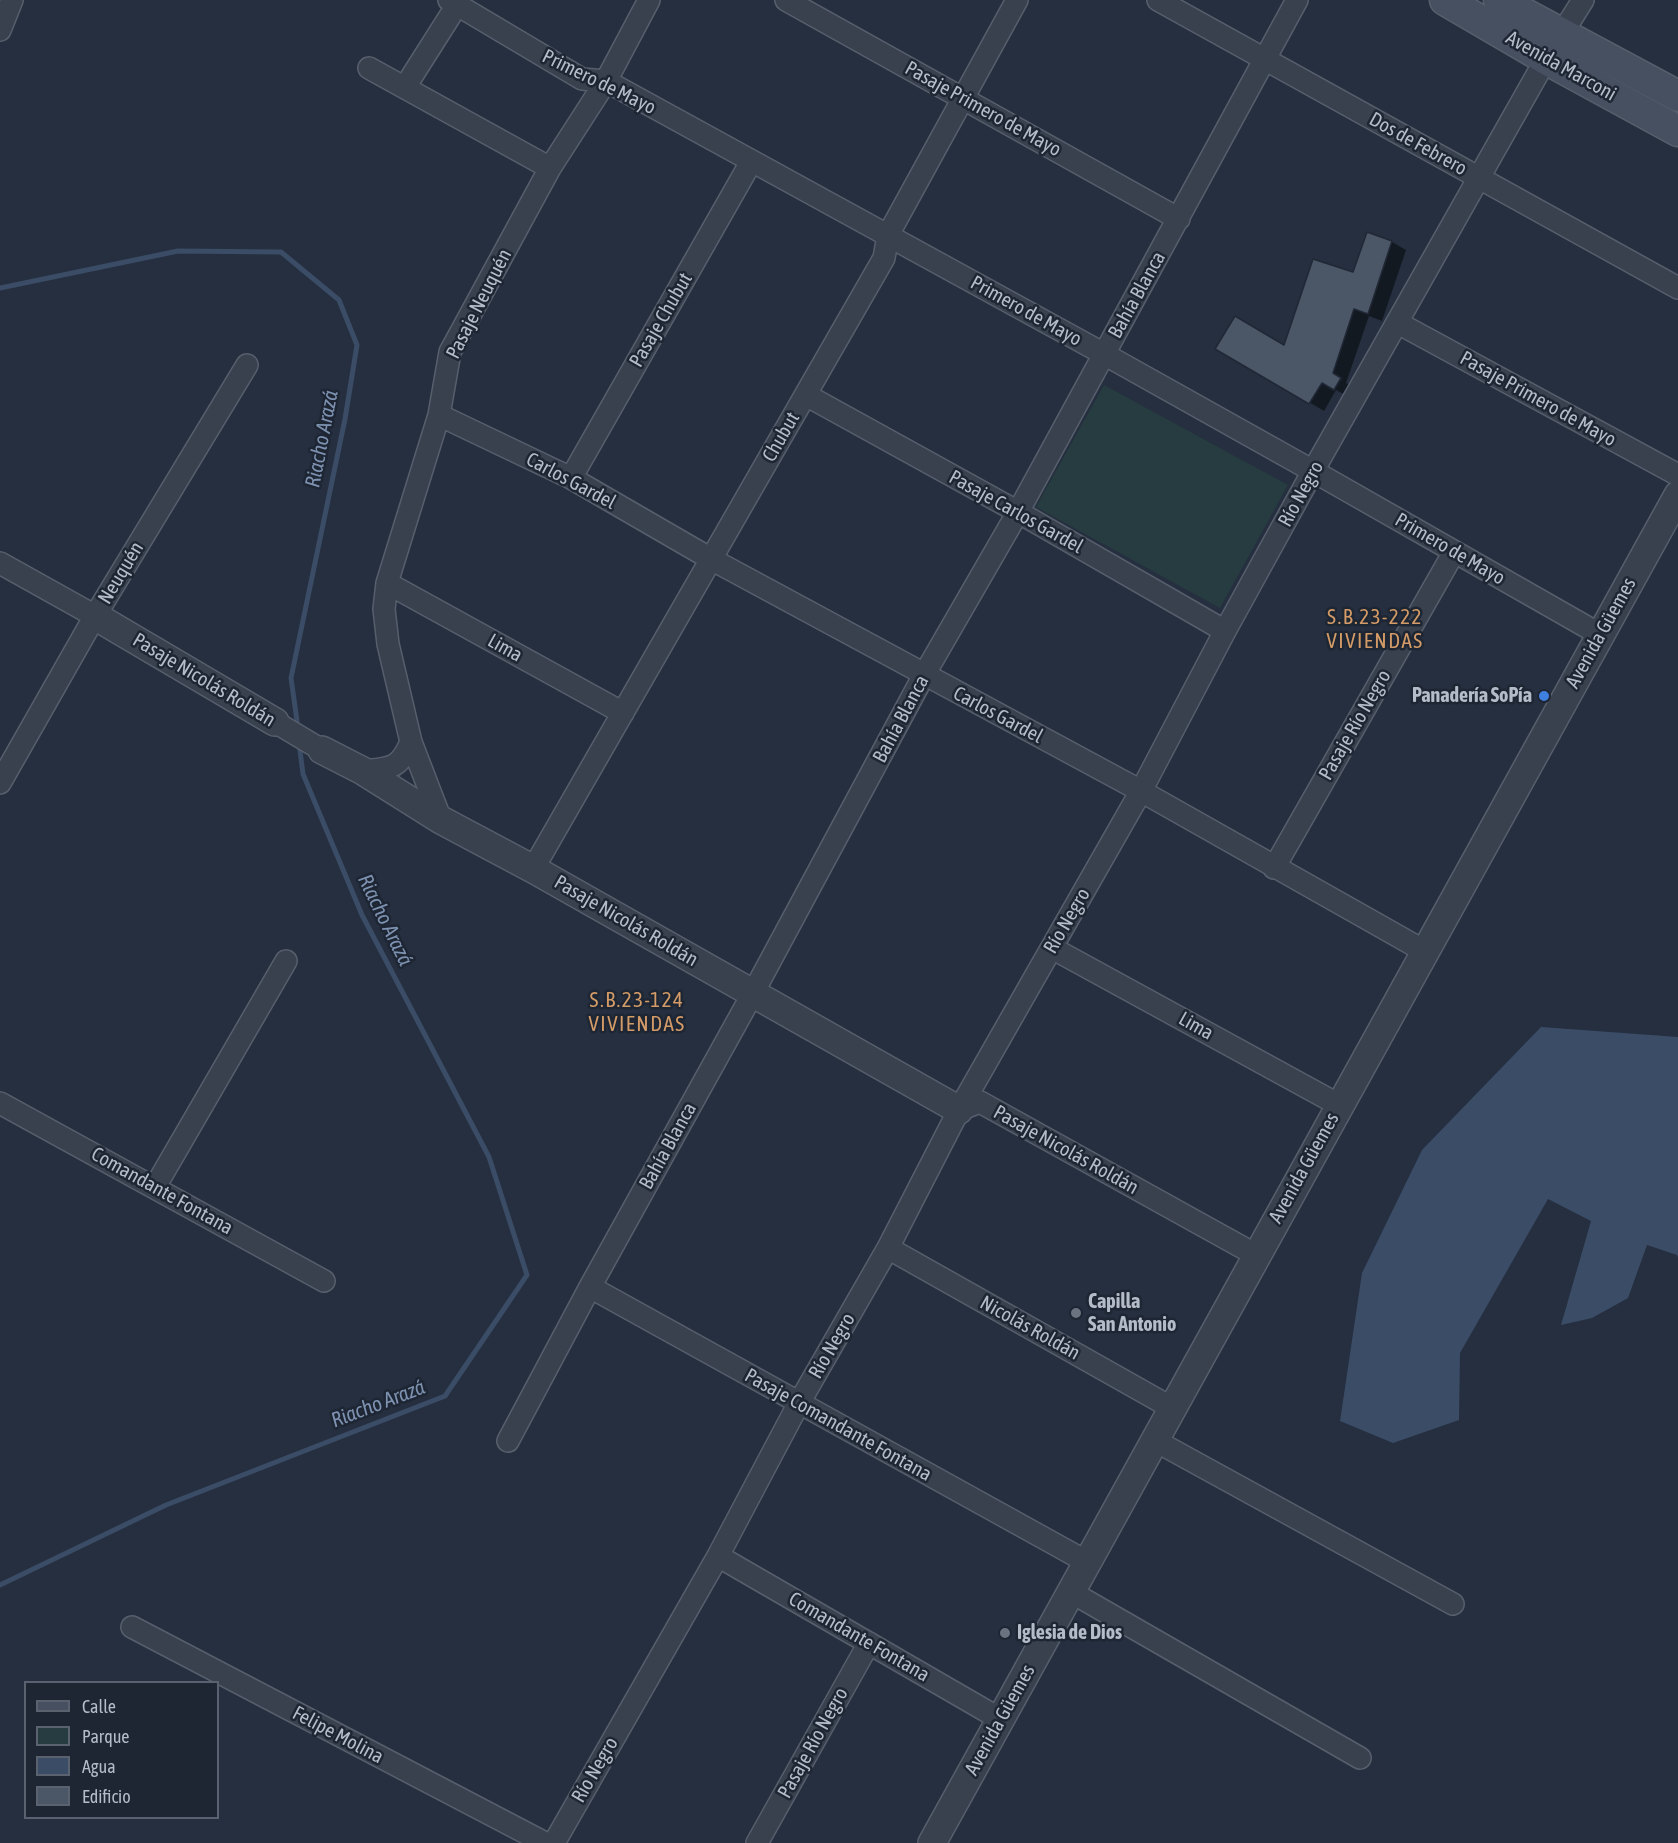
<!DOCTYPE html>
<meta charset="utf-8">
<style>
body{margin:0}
#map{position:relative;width:1678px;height:1843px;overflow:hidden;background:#252f3f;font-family:"Asap Condensed",sans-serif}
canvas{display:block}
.legend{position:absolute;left:24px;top:1681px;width:195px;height:138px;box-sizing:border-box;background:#1e2634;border:2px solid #5a6270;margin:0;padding:8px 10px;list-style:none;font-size:18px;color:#b5bcc9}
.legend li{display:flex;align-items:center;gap:12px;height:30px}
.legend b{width:30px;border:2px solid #5a6270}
</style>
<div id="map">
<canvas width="1678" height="1843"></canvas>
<ul class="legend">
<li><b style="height:8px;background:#475061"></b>Calle</li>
<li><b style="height:16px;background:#273c40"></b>Parque</li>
<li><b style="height:16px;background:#3b4c67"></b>Agua</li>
<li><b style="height:16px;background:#4b5667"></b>Edificio</li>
</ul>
</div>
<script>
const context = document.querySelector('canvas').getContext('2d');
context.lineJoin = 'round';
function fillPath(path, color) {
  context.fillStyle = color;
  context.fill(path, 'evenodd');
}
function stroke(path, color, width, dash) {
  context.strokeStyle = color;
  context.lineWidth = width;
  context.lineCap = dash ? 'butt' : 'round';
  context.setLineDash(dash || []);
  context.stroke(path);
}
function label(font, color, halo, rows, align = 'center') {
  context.font = font + ' "Asap Condensed",sans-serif';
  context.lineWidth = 5;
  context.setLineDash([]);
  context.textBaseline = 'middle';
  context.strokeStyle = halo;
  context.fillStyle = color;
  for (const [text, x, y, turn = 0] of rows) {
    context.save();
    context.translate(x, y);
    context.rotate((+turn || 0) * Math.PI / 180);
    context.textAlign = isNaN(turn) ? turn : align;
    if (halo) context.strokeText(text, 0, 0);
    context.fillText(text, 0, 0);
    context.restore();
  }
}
fillPath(new Path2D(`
 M1104 385 1288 485 1220 608 1036 507Z`), '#273c40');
fillPath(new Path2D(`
 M1541 1027 1678 1037V1257L1677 1255 1647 1245 1628 1298 1592 1318 1561 1325 1591 1221 1548 1199 1460 1353 1459 1420 1393 1443 1340 1421 1362 1273 1422 1150Z`), '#3b4c67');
fillPath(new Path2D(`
 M1368 234 1392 242 1406 250 1382 321 1369 316 1346 383 1354 387 1349 397 1336 390 1324 411 1217 348 1285 347 1354 274Z`), '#0007');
stroke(new Path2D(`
 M0 288 178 251 281 252 339 300 357 345 345 419 291 678 298 728
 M0 1585 166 1505 445 1396 527 1275 489 1157 362 915 303 774 299 743`), '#3b4c67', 5);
const building = new Path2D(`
 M1367 232 1392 241 1368 314 1354 309 1333 373 1341 378 1334 390 1322 383 1309 404 1215 349 1235 316 1284 345 1313 259 1353 272Z`);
fillPath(building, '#4b5667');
stroke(building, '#202836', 1.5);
const minor = new Path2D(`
 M449 0 582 79 606 81 1104 354 1313 471 1599 634
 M786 0 1179 219
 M1158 0 1678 288
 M0 30 12 0
 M369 68 550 168
 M405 87 457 5
 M1398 323 1678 475
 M806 395 1018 512 1225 631
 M439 415 571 478 711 559 1141 791 1426 952
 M571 478 751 162
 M0 563 95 616
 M387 583 623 713
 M275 722 322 750
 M363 771C392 768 399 769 411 742
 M0 783 95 616 247 365
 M441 820 411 742 388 644 384 609 387 583 439 415 450 352 550 168 606 81 649 0
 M1274 868 1454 552
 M533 869 884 258 888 235 1017 0
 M1052 948 1339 1105
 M0 1103 324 1281
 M959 1110 980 1102 1256 1255
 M155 1187 286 961
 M888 1248 1172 1408
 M590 1287 1087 1562
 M1154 1440 1453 1604
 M508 1441 590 1287 753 993 924 675 1018 512 1297 0
 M718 1556 1000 1719
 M1071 1592 1360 1758
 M132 1627 545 1843
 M554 1843 718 1556 799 1403 888 1248 959 1110 1141 791 1225 631 1313 471 1546 59 1583 0
 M757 1843 869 1643`);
const tertiary = new Path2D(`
 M95 616 275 722
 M322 750 363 771 441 820 533 869 959 1110
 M932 1843 1678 495`);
const secondary = new Path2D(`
 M1445 0 1546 59 1678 131
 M1499 0 1678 96`);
stroke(minor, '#575f6c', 24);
stroke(tertiary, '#575f6c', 30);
stroke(secondary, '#575f6c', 33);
stroke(minor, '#39414f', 21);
stroke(tertiary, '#39414f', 27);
stroke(secondary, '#475061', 30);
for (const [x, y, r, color] of [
 [1544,696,6,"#3f7fe0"],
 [1076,1313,6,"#6b7280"],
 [1005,1633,6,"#6b7280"]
]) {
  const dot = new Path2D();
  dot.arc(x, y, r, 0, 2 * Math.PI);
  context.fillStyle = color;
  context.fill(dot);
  stroke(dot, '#1e2634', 2);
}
label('20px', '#b5bcc9', '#1e2634', [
 ["Avenida Marconi",1561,66,29],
 ["Primero de Mayo",599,82,26],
 ["Pasaje Primero de Mayo",983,109,29],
 ["Dos de Febrero",1418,144,29],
 ["Bahía Blanca",1137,295,-61],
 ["Pasaje Neuquén",479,304,-63],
 ["Primero de Mayo",1026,311,29],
 ["Pasaje Chubut",661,320,-60],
 ["Pasaje Primero de Mayo",1538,399,29],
 ["Chubut",781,437,-60],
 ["Carlos Gardel",571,481,28],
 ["Río Negro",1301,494,-61],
 ["Pasaje Carlos Gardel",1016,512,29],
 ["Primero de Mayo",1450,549,30],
 ["Neuquén",121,573,-59],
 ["Avenida Güemes",1601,633,-61],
 ["Lima",505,648,29],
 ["Pasaje Nicolás Roldán",204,680,31],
 ["Carlos Gardel",998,715,28],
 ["Bahía Blanca",901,719,-62],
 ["Pasaje Río Negro",1355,725,-60],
 ["Pasaje Nicolás Roldán",626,921,30],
 ["Río Negro",1067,921,-60],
 ["Lima",1196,1026,29],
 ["Bahía Blanca",668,1146,-61],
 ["Pasaje Nicolás Roldán",1066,1150,29],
 ["Avenida Güemes",1304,1168,-61],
 ["Comandante Fontana",162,1191,29],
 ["Nicolás Roldán",1030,1328,29],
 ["Río Negro",832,1346,-60],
 ["Pasaje Comandante Fontana",838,1425,29],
 ["Comandante Fontana",859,1637,30],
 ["Avenida Güemes",1000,1720,-61],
 ["Felipe Molina",338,1735,28],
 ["Pasaje Río Negro",813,1743,-61],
 ["Río Negro",595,1770,-60]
]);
label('bold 20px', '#b5bcc9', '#1e2634', [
 ["Panadería SoPía",1532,696,"right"],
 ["Capilla",1088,1302],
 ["San Antonio",1088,1325],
 ["Iglesia de Dios",1017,1633]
], 'left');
label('italic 21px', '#7d91b0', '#1e2634', [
 ["Riacho Arazá",322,439,-79],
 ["Riacho Arazá",385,920,64],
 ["Riacho Arazá",378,1404,-21]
]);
context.letterSpacing = '1.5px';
label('21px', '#d39b67', '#1e2634', [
 ["S.B.23-222",1375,617],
 ["VIVIENDAS",1375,641],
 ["S.B.23-124",637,1000],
 ["VIVIENDAS",637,1024]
]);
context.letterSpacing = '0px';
</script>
